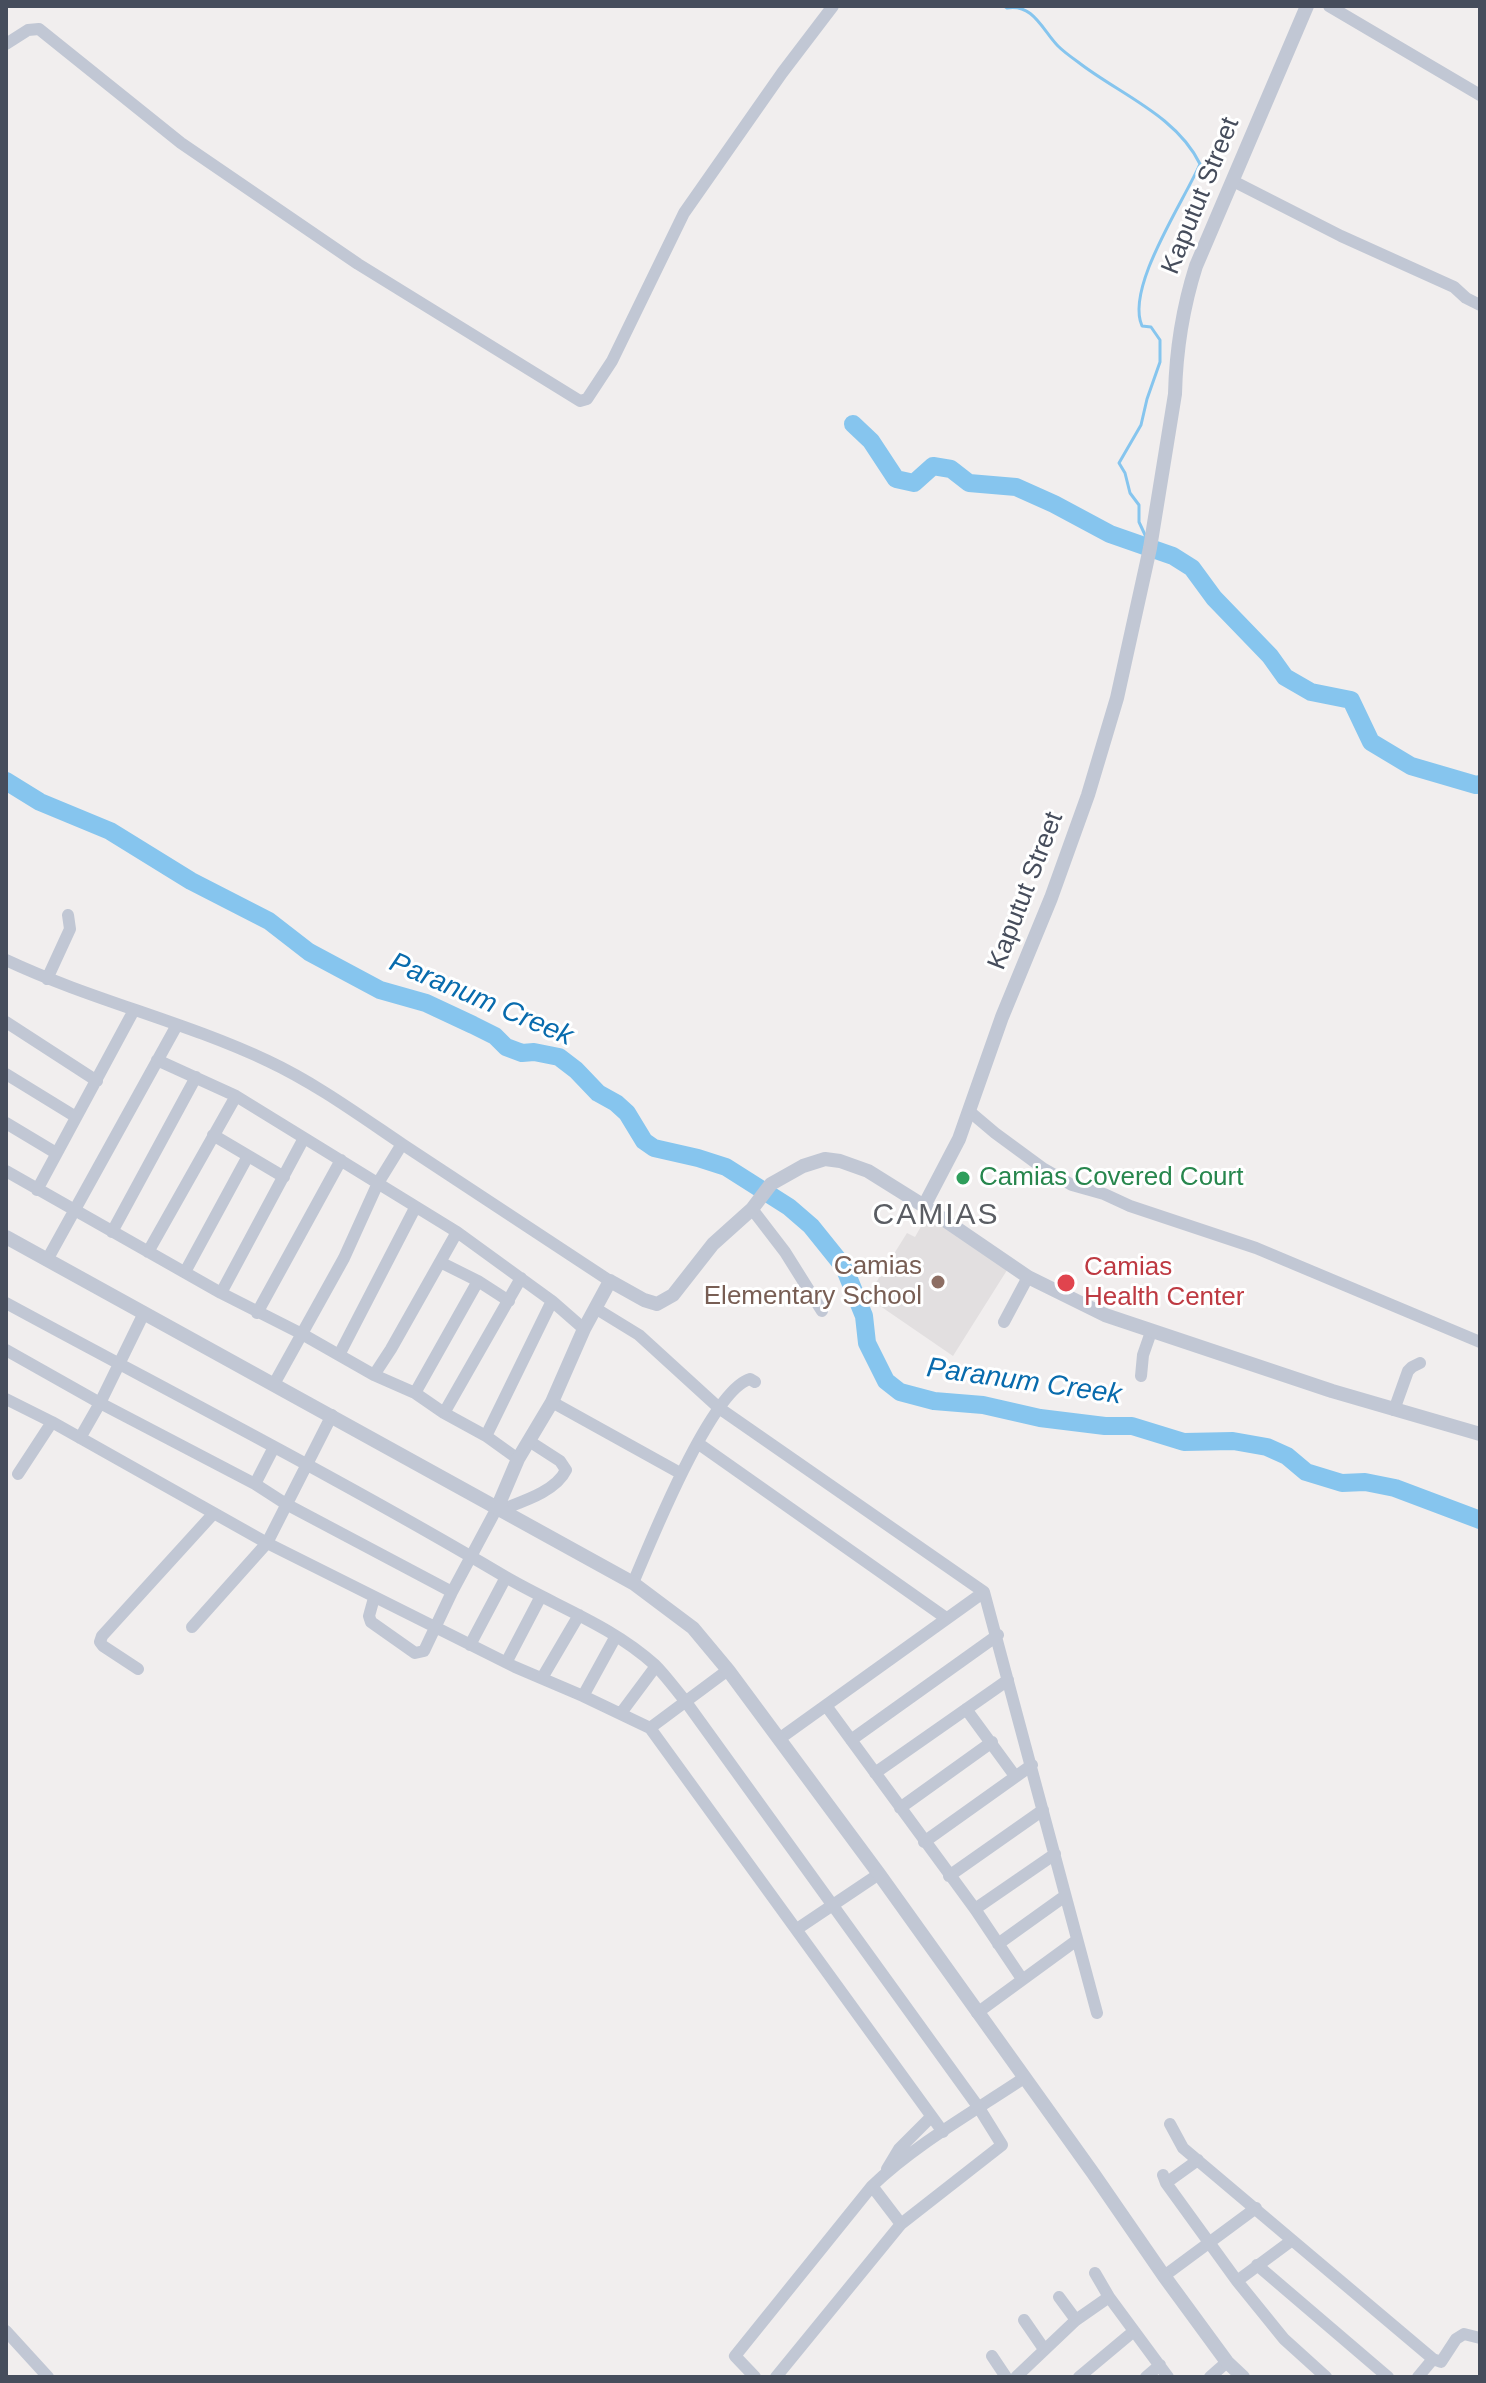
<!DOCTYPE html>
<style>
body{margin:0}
#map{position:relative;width:1486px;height:2383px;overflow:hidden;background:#f1eeee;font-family:Helvetica,sans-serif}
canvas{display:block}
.frame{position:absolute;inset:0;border:8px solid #464d5c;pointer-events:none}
</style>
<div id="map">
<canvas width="1486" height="2383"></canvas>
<div class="frame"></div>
</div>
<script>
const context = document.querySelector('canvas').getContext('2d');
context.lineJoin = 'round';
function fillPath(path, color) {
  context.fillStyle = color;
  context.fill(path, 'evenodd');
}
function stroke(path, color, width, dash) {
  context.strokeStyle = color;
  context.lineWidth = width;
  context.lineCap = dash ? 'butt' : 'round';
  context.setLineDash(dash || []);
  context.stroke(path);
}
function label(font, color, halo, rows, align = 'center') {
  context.font = font + ' Helvetica,sans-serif';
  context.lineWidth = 6;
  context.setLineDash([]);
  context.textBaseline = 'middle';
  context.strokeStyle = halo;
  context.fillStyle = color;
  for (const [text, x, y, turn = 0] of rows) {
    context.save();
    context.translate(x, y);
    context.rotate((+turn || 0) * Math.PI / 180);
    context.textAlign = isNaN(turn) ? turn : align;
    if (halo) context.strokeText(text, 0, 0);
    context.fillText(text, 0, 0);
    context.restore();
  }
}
fillPath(new Path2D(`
 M928 1214 1009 1267 953 1356 867 1297 907 1233 915 1237Z`), '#e2dfe0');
stroke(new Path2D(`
 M1004 6 1007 8C1033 3 1043 31 1058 46 1064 52 1071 57 1078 62 1119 94 1176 115 1200 164 1184 201 1125 288 1142 326L1151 327 1160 340V362L1147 399 1141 425 1119 463 1125 473 1130 493 1139 505V522L1146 537`), '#86c5ee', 3);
stroke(new Path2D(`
 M853 424 871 441 896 479 914 483 933 466 951 469 969 483 1016 487 1054 504 1110 534 1173 556 1192 568 1214 598 1270 656 1285 677 1311 692 1351 700 1371 742 1411 766 1476 785 1480 784
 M6 781 40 802 110 831 191 881 269 921 309 952 380 990 426 1003 473 1025 495 1036 506 1047 522 1053 534 1052 559 1057 576 1070 598 1093 616 1103 627 1113 644 1141 654 1148 698 1158 726 1167 789 1207 811 1226 844 1267 864 1316 867 1343 886 1381 900 1392 934 1401 983 1405 1040 1418 1105 1426H1132L1184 1442 1233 1441 1267 1447 1287 1456 1306 1472 1342 1483 1365 1482 1395 1488 1480 1520`), '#86c5ee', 18);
stroke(new Path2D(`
 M1329 6 1480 95
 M6 44 28 30 39 29 181 143 358 264 580 401 587 399 612 361 684 213 782 73 833 6
 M1233 181 1341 236 1454 287 1466 298 1480 305
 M6 960C91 1000 183 1021 268 1061 315 1083 359 1115 402 1144
 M47 979 70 929 68 915
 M6 1022 97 1081
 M157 1060 236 1096 457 1232 552 1301 584 1329
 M6 1074 76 1117
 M969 1111 995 1133 1044 1169 1072 1185 1104 1194 1130 1206 1256 1248 1480 1342
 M6 1123 56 1153
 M213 1135 284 1177
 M6 1171 221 1293 302 1334 374 1375 415 1393 444 1413 486 1436 518 1459
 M37 1190 134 1010
 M752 1209 785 1252 822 1311
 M112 1232 196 1077
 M148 1252 236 1096
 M47 1260 177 1025
 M440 1262 478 1281 509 1301
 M185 1272 248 1156
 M221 1293 304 1138
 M6 1303C172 1393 342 1480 504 1576 555 1606 611 1625 655 1665 666 1676 676 1690 686 1702L979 2108 1002 2145 901 2224 776 2377
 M595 1308 639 1335 719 1408 984 1592 1097 2013
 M257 1313 341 1160
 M1004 1322 1028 1277
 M6 1350 100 1403 255 1484 286 1504 452 1592
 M339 1355 415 1208
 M374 1375 391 1349 457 1232
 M1141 1376 1143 1355 1151 1332
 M274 1384 344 1258 378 1183 402 1144 610 1281
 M415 1393 478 1281
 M6 1399 52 1422 267 1543 515 1667 583 1696 650 1728 943 2132
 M552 1402 680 1473
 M1394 1410 1408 1371 1412 1367 1420 1363
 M444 1413 521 1278
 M486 1436 552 1301
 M80 1438 100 1403 144 1313
 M699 1444 946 1618
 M18 1474 52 1422
 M255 1484 274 1447
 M503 1509C524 1501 556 1491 566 1470L560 1461 529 1441
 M633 1583C650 1543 711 1390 750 1379L755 1382
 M374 1598 369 1616 371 1622 415 1653 424 1651 452 1592 498 1506
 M192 1627 267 1543 332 1415
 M470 1645 506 1577
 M507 1661 541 1596
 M138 1669 103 1646 100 1642 102 1636 214 1513
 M542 1678 579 1615
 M583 1696 616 1636
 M827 1707 975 1909 1022 1979
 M966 1709 1015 1776
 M621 1713 656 1666
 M650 1728 728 1670
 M779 1739 984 1592
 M851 1740 998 1635
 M875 1773 1008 1680
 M900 1808 992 1742
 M924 1842 1032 1765
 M949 1876 1043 1810
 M975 1909 1055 1854
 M797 1929 879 1874
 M998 1944 1065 1896
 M977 2013 1077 1940
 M1170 2124 1183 2148 1433 2359 1418 2377
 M887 2169 899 2149 931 2117
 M1163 2175 1166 2183 1237 2281 1284 2339 1326 2377
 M1166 2183 1198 2160
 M872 2186 901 2224
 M1257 2265 1388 2377
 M1095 2273 1109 2297 1168 2377
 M1164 2276 1256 2208
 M1237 2281 1291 2241
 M1059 2297 1076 2320
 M1024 2320 1044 2349
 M6 2331 48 2377
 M992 2356 1006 2377
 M1433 2359 1441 2362 1456 2339 1464 2334 1480 2338
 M755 2377 735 2356 872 2186C916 2144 973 2112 1024 2078
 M1016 2377 1076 2320 1109 2297
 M1079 2377 1134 2331
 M1146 2377 1160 2365
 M1210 2377 1227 2362`), '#c1c7d4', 12);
stroke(new Path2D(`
 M1307 6 1196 266C1183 307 1176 352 1175 394L1150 548 1117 698 1088 795 1051 898 1002 1017 959 1139 924 1206 1028 1277 1105 1315 1332 1391 1480 1434
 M6 1237 633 1583 693 1628 728 1670 879 1874 1093 2173 1164 2276 1227 2362 1243 2377
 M498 1506 518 1459 552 1402 584 1329 610 1281 644 1300 657 1304 673 1295 713 1244 752 1209 771 1184 803 1166 825 1159 840 1161 868 1171 924 1206`), '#c1c7d4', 14);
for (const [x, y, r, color] of [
 [963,1178,8,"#2e9e5b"],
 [938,1282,8,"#8d6e63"],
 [1066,1283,10,"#e0444e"]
]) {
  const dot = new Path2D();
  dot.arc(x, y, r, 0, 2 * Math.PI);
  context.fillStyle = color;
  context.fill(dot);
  stroke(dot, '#fff', 3);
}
label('26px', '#464d5c', '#fff', [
 ["Kaputut Street",1201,196,-68],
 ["Kaputut Street",1026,891,-69]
]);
label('26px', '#27864d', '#fff', [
 ["Camias Covered Court",979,1178]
], 'left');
label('26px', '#785e54', '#fff', [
 ["Camias",922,1267],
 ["Elementary School",922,1297]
], 'right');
label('26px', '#be3a42', '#fff', [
 ["Camias",1084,1268],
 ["Health Center",1084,1298]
], 'left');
label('italic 28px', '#086bad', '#fff', [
 ["Paranum Creek",481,1000,23],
 ["Paranum Creek",1024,1382,8]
]);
context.letterSpacing = '2px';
label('30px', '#5a5d63', '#fff', [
 ["CAMIAS",936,1216]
]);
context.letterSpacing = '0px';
</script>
